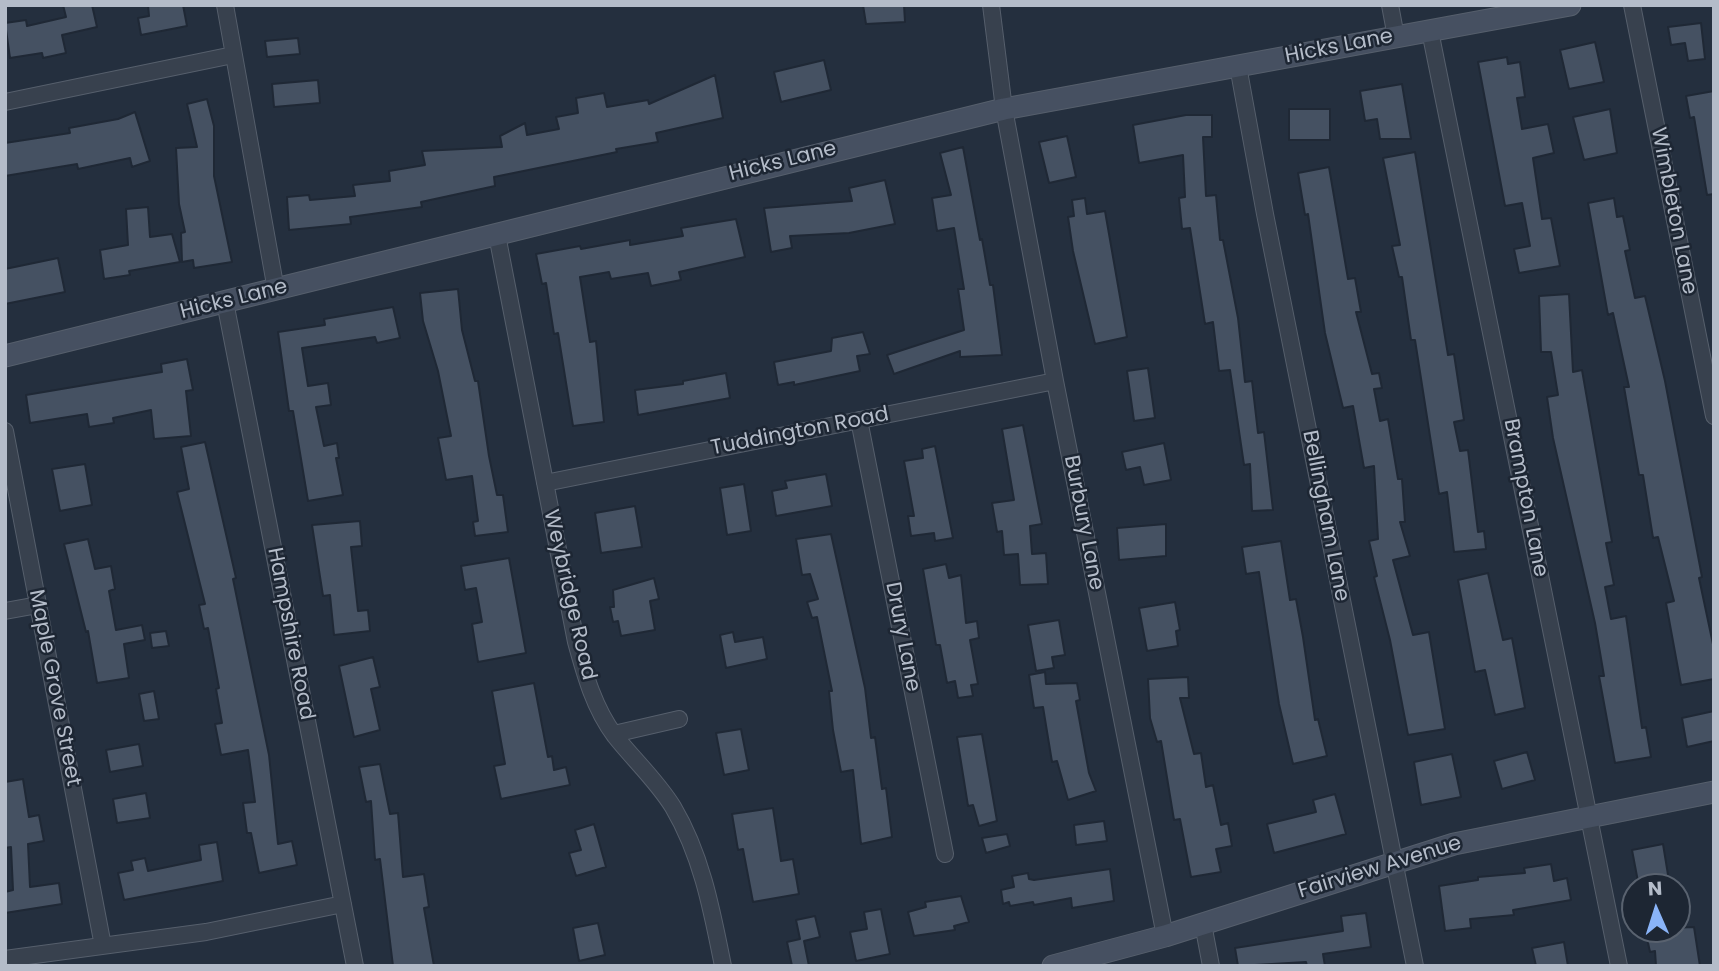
<!DOCTYPE html>
<style>
body{margin:0}
#map{position:relative;width:1719px;height:971px;overflow:hidden;background:#242f3e;font-family:Poppins,sans-serif}
canvas{display:block}
.frame{position:absolute;inset:0;border:7px solid #b4bcc9;pointer-events:none}
.north{position:absolute;left:1621px;top:873px;width:70px;height:70px;box-sizing:border-box;background:#1d2633;border:2px solid #59626f;border-radius:50%;rotate:357deg;font-size:19px;font-weight:700;line-height:28px;text-align:center;color:#b4bcc9}
.north::after{content:'';display:block;margin:auto;width:24px;height:32px;background:#8ab4f8;clip-path:polygon(50% 0,100% 100%,50% 72%,0 100%)}
</style>
<div id="map">
<canvas width="1719" height="971"></canvas>
<div class="frame"></div>
<div class="north">N</div>
</div>
<script>
const context = document.querySelector('canvas').getContext('2d');
context.lineJoin = 'round';
function fillPath(path, color) {
  context.fillStyle = color;
  context.fill(path, 'evenodd');
}
function stroke(path, color, width, dash) {
  context.strokeStyle = color;
  context.lineWidth = width;
  context.lineCap = dash ? 'butt' : 'round';
  context.setLineDash(dash || []);
  context.stroke(path);
}
function label(font, color, halo, rows, align = 'center') {
  context.font = font + ' Poppins,sans-serif';
  context.lineWidth = 5;
  context.setLineDash([]);
  context.textBaseline = 'middle';
  context.strokeStyle = halo;
  context.fillStyle = color;
  for (const [text, x, y, turn = 0] of rows) {
    context.save();
    context.translate(x, y);
    context.rotate((+turn || 0) * Math.PI / 180);
    context.textAlign = isNaN(turn) ? turn : align;
    if (halo) context.strokeText(text, 0, 0);
    context.fillText(text, 0, 0);
    context.restore();
  }
}
const building = new Path2D(`
 M63 5H92L97 27 62 35 66 53 43 58 42 53 10 58 5 23 26 20 27 26 66 17Z
 M148 5H183L187 26 141 35 138 18 149 16Z
 M863 5H904L905 22 866 24Z
 M1701 23 1705 59 1688 61 1685 43 1671 45 1668 27Z
 M298 38 300 54 267 57 265 41Z
 M1595 42 1604 82 1569 89 1560 50Z
 M1507 57 1508 64 1520 62 1525 97 1517 98 1522 129 1548 124 1554 153 1533 158 1542 219 1551 218 1560 266 1519 273 1514 249 1530 246 1522 203 1505 206 1478 62Z
 M824 60 831 90 781 102 774 72Z
 M715 75 723 118 656 133 658 142 616 149 617 152 494 177 495 186 421 202 422 207 350 217 351 224 289 230 287 197 309 195 310 200 355 196 353 185 390 181 389 171 425 165 422 151 502 147 500 136 525 123 527 135 559 129 556 117 578 113 576 98 604 93 607 107 648 100 649 104Z
 M318 80 320 103 274 107 272 84Z
 M1402 84 1411 139H1380L1377 119 1365 121 1360 91Z
 M1714 91V194L1707 195 1694 117 1690 118 1686 96Z
 M207 99 214 126V176L232 262 194 268 193 260 182 262 181 233 185 232 179 204 176 148 197 147 187 104Z
 M1289 109H1330V140H1289Z
 M1610 109 1617 153 1584 160 1573 117Z
 M135 112 150 161 132 167 130 158 78 169 77 164 5 176V143L70 133 69 128 118 119Z
 M1186 115H1212V137H1203L1206 196 1216 195 1220 240H1223L1238 318 1245 382 1252 381 1258 433 1264 432 1273 510 1252 511 1250 464 1244 465 1230 370 1219 371 1213 322 1205 324 1190 228 1182 229 1179 198 1185 197 1183 155 1139 163 1133 125Z
 M1067 136 1076 177 1049 183 1039 142Z
 M963 147 980 240 982 239 990 285H993L1002 355 960 357V351L894 374 887 355 964 330 958 289H964L954 228 937 231 932 198 951 195 940 153Z
 M1415 152 1448 355 1454 354 1464 420 1454 422 1460 451 1468 450 1478 532 1484 531 1486 549 1454 552 1447 492 1439 494 1415 340H1411L1402 277H1399L1392 246 1400 245 1383 158Z
 M1329 167 1348 279 1355 278 1361 312H1356L1372 374 1379 373 1382 388 1374 389 1380 421 1388 419 1398 479H1402L1405 522H1400L1410 556 1393 560 1413 635 1429 632 1445 729 1408 735 1390 640 1374 577 1377 576 1369 541 1378 539 1374 466 1364 468 1353 406 1343 408 1325 333 1308 214 1305 215 1298 173Z
 M885 180 895 224 849 233 790 236 792 248 771 252 764 208 852 201 849 188Z
 M1085 198 1087 214 1105 211 1127 337 1095 344 1073 251 1068 217 1074 216 1072 200Z
 M1614 198 1617 217 1623 216 1630 250 1625 251 1635 298 1645 296 1665 381 1702 577 1699 578 1714 649V679L1681 685 1666 603 1674 601 1658 537 1653 538 1643 475H1639L1624 387H1629L1613 313 1608 315 1588 203Z
 M148 207 150 237 172 234 180 262 129 271 130 275 104 279 100 250 128 245 126 209Z
 M736 219 745 257 679 272 681 280 651 286 648 273 611 279 609 272 580 277 590 342 596 341 604 422 573 426 558 333 554 334 546 283 542 284 536 254 580 246 581 249 630 240V245L683 236 681 228Z
 M58 258 65 292 5 304V269Z
 M458 289 462 330 475 381H478L489 456 497 495H503L508 532 475 536 473 522 478 521 472 476 446 480 438 438 451 436 438 371 423 321 420 293Z
 M1569 294 1573 372 1582 370 1612 542 1606 543 1614 585 1605 587 1611 619 1626 616 1642 728 1646 727 1651 757 1615 763 1599 676H1604L1595 623 1553 438 1547 397 1558 395 1551 352H1541L1539 296Z
 M393 307 400 338 377 343 375 337 302 348 308 386 328 383 331 405 316 407 324 446 337 443 339 458H336L343 495 308 501 293 411H289L278 332 325 325 324 319Z
 M863 332 870 354 857 356 860 371 794 385V382L778 385 774 362 831 351 832 338Z
 M187 359 193 390 186 391 191 436 154 439 151 410 113 418 114 423 89 427 87 414 30 423 26 395 162 372 161 364Z
 M1148 368 1155 418 1134 421 1127 371Z
 M726 373 730 398 638 415 635 390 683 384V381Z
 M1023 425 1042 524 1030 526 1032 554 1046 553 1048 584 1020 585 1018 554 1004 555 1002 531 997 532 992 503 1014 500 1002 429Z
 M205 442 236 578 233 579 269 755 278 844 292 841 297 865 259 873 251 833H247L243 803 255 802 248 750 221 755 215 724 222 723 216 689 219 688 208 628 204 629 199 605 205 604 177 492 189 489 181 447Z
 M1164 443 1171 480 1144 485 1140 467 1126 470 1122 452Z
 M935 446 953 538 935 541 934 533 911 536 908 516H914L904 461 923 458 922 449Z
 M85 464 92 505 60 511 52 469Z
 M826 474 832 506 776 516 772 491 787 488 785 481Z
 M744 484 751 531 727 535 720 488Z
 M635 506 642 547 601 553 595 513Z
 M360 521 362 546 351 547 358 611 368 610 370 631 334 635 330 595 323 596 312 525Z
 M1166 524V556L1119 560 1117 528Z
 M831 534 865 688 871 738 875 737 882 789 886 788 892 837 861 844 853 770 841 772 833 730 829 691H832L817 617 812 618 807 602 818 599 810 574 802 575 796 539Z
 M88 539 95 569 111 566 115 589 109 591 116 630 142 625 145 640 124 644 129 678 97 683 88 631 86 632 64 544Z
 M1281 541 1290 600 1296 599 1303 637 1315 720 1318 719 1327 756 1293 764 1279 704 1259 572 1246 574 1242 547Z
 M509 558 526 653 478 662 472 624 482 622 476 588 465 590 461 566Z
 M946 564 949 578 961 575 966 623 977 621 979 638 970 640 978 684 971 685 973 696 958 698 955 681 947 683 940 645H936L923 569Z
 M1488 573 1503 640 1512 638 1525 708 1495 715 1485 670 1475 672 1458 580Z
 M654 578 659 599 650 601 655 630 621 636 618 621 613 622 610 607H614L613 590Z
 M1175 602 1180 630 1176 631 1178 646 1147 651 1139 608Z
 M1059 620 1065 655 1052 657 1054 668 1036 671 1028 625Z
 M166 631 169 646 152 648 150 633Z
 M733 632 735 642 763 637 767 659 726 668 720 635Z
 M373 657 380 687 371 689 380 730 354 737 339 666Z
 M1045 672 1046 684 1077 683 1080 700 1076 701 1089 773 1096 791 1068 800 1057 761 1052 762 1043 707 1034 708 1029 675Z
 M1188 677 1189 698H1180L1194 754 1201 753 1206 787 1213 785 1221 825 1228 823 1232 846 1216 849 1221 872 1191 877 1180 819 1174 820 1161 741 1157 742 1150 718 1148 679Z
 M534 683 548 757 552 756 554 770 566 767 570 785 501 799 494 766 505 764 492 691Z
 M154 691 159 719 144 721 139 694Z
 M1714 711V741L1687 747 1682 718Z
 M741 729 749 770 724 775 716 733Z
 M982 734 997 821 979 826 973 805 968 806 957 737Z
 M139 744 143 766 110 772 106 750Z
 M1527 752 1535 780 1502 789 1494 761Z
 M1452 754 1461 797 1421 805 1414 762Z
 M380 764 390 814 398 813 403 877 424 874 429 907 424 908 434 966H393L380 859 375 860 371 801 366 802 359 767Z
 M23 779 29 817 39 815 44 841 28 844 30 887 59 883 62 904 5 913V892L13 890 11 847 5 848V782Z
 M146 793 150 818 117 823 113 799Z
 M1335 794 1346 834 1274 853 1267 824 1316 812 1313 800Z
 M773 808 781 861 793 859 799 894 753 902 743 849 738 850 732 814Z
 M1104 821 1107 841 1076 845 1074 825Z
 M594 824 606 867 576 876 569 853 581 850 575 830Z
 M1007 834 1010 846 986 853 982 838Z
 M217 842 223 881 124 900 118 873 133 870 131 861 145 858 148 871 201 860 199 845Z
 M1663 844 1670 887H1639L1632 850Z
 M1551 864 1554 881 1567 878 1571 900 1513 910 1514 915 1470 919 1471 928 1445 931 1439 886 1478 880V877L1525 873 1524 868Z
 M1110 869 1114 901 1072 908 1071 898 1034 905 1033 902 1010 906 1009 902 1003 904 1001 890 1014 887 1012 876 1028 873 1029 879 1034 880Z
 M961 896 969 922 954 926 955 930 914 936 908 912 926 907 925 902Z
 M881 909 890 954 856 961 850 932 867 929 864 912Z
 M1366 913 1371 947 1323 954 1325 966H1307L1306 962 1238 966 1235 948 1343 931 1341 916Z
 M815 916 820 937 804 941 809 966H792L787 942 800 939 796 920Z
 M598 923 605 955 579 961 573 928Z
 M1694 927 1700 966H1656L1655 951 1650 952 1645 929Z
 M1564 942 1568 966H1536L1532 948Z`);
fillPath(building, '#455162');
stroke(building, '#1f2835', 2);
const street = new Path2D(`
 M225 5 276 290
 M991 5 1004 109 1055 381 1165 936
 M1390 5 1396 37
 M1632 5 1714 416
 M1430 31 1619 966
 M1238 66 1265 214 1415 966
 M5 102 233 55
 M497 235 576 642C585 675 594 708 615 736 634 760 657 781 673 807 702 856 712 911 723 966
 M225 302 355 966
 M859 420 945 854
 M5 431 103 946
 M545 483 1055 381
 M5 611 38 605
 M614 734 679 719
 M1203 924 1211 966
 M5 959 206 932 343 904`);
const secondary = new Path2D(`
 M5 356 1004 109 1570 5
 M1053 966 1165 936 1454 844 1714 792`);
stroke(street, '#565f6c', 18);
stroke(secondary, '#565f6c', 23);
stroke(street, '#38414e', 16);
stroke(secondary, '#465061', 21);
label('21px', '#b4bcc9', '#1d2633', [
 ["Hicks Lane",1339,47,-11],
 ["Hicks Lane",783,162,-14],
 ["Wimbleton Lane",1673,211,79],
 ["Hicks Lane",234,300,-14],
 ["Tuddington Road",800,432,-11],
 ["Brampton Lane",1525,498,79],
 ["Bellingham Lane",1325,516,79],
 ["Burbury Lane",1083,523,79],
 ["Weybridge Road",569,595,77],
 ["Hampshire Road",290,634,79],
 ["Drury Lane",902,637,79],
 ["Maple Grove Street",54,688,79],
 ["Fairview Avenue",1380,868,-17]
]);
</script>
